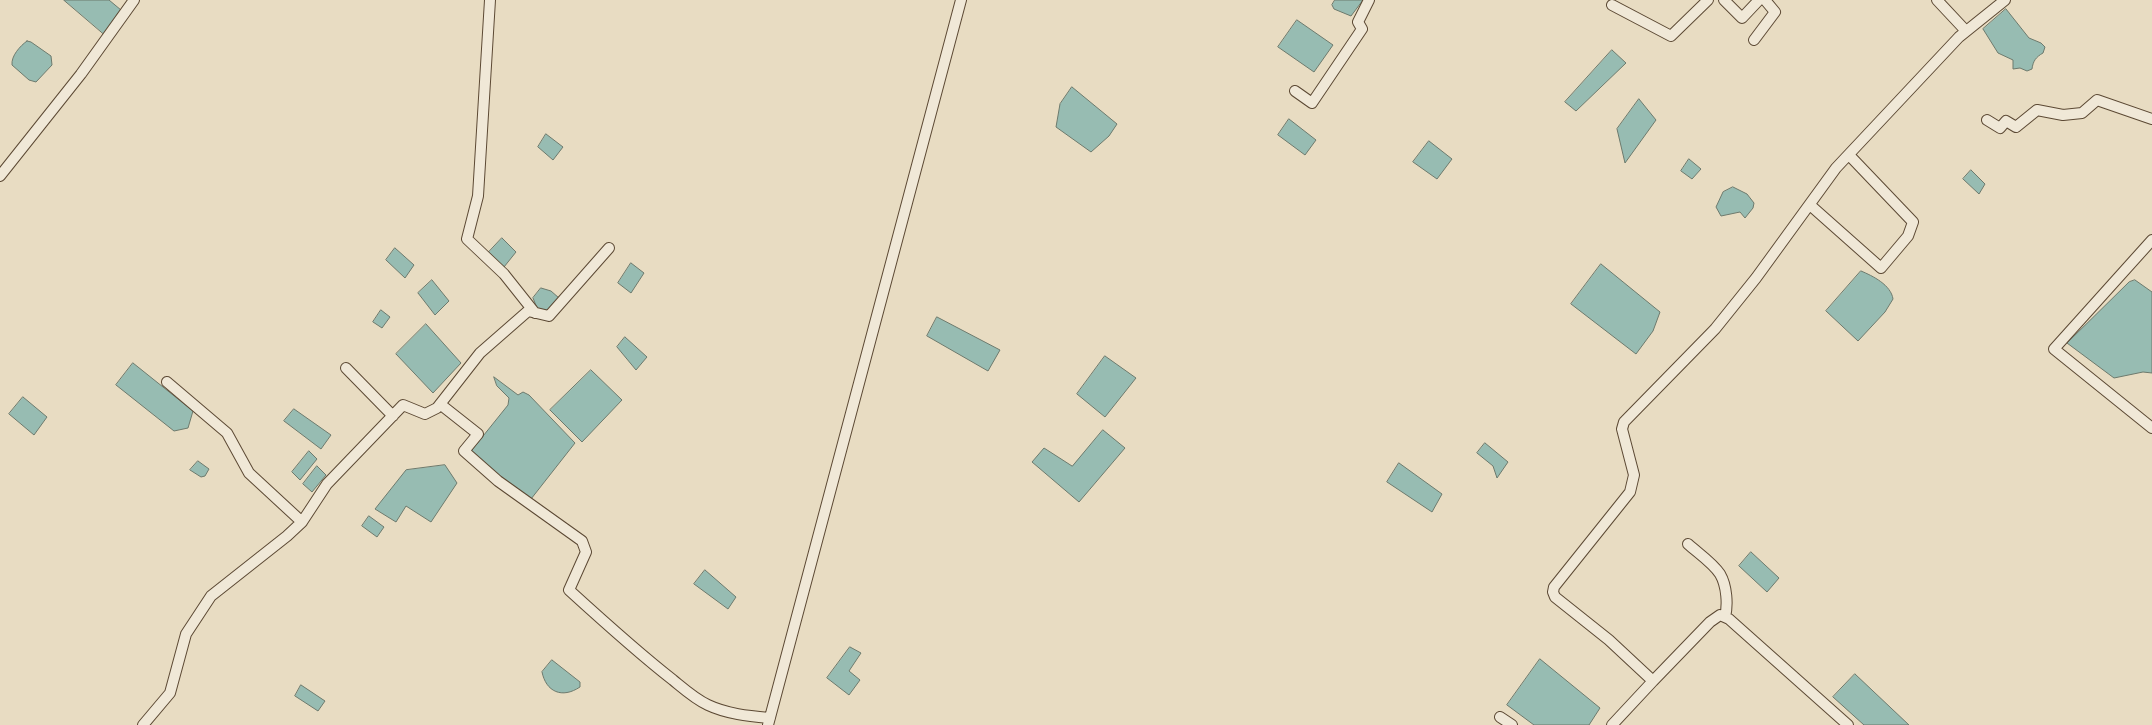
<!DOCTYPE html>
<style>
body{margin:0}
canvas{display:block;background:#e8dcc2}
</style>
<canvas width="2152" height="725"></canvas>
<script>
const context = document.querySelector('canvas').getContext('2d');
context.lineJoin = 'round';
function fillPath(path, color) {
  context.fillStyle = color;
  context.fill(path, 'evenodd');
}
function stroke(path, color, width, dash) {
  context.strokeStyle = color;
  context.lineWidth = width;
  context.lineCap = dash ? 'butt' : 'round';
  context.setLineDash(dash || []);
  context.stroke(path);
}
const water = new Path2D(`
 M64 0H109L121 10 104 34Z
 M1335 0H1363L1351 16 1334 9 1332 5Z
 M2006 9 2029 38 2041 43 2045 47 2043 53C2036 57 2033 61 2032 69L2027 71 2020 68 2013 69V60L1998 53 1983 29Z
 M1297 20 1333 45 1314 72 1278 47Z
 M27 41 31 42 51 56 52 65 36 82 29 80 12 65C11 56 20 46 27 41Z
 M1612 50 1626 63 1576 111 1565 102Z
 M1072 87 1117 124 1109 136 1091 152 1056 127 1060 104Z
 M1639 99 1656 120 1625 163 1617 129Z
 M1289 119 1316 140 1305 155 1278 135Z
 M546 134 563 147 553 160 538 147Z
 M1429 141 1452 159 1437 179 1413 162Z
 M1689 159 1701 169 1692 179 1681 171Z
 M1971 170 1985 184 1979 194 1963 179Z
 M1733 187 1747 194 1754 203 1753 208 1745 218 1740 212 1721 216 1716 207 1723 192Z
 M502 238 516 252 504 267 488 253Z
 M395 248 414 265 405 278 386 260Z
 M631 263 644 273 631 293 618 283Z
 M1601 264 1660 312 1653 331 1636 354 1571 304Z
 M1861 271C1873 276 1891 285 1893 299L1885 312 1858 341 1826 311Z
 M432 280 449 301 435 315 418 293Z
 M2135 280 2152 292V373L2143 372 2114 378 2067 343 2129 282Z
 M541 288 551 291 559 298 549 312 537 308 533 298Z
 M381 310 390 317 382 328 373 322Z
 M937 317 1000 350 988 371 927 336Z
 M426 324 461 363 433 393 396 354Z
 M625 337 647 357 636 370 617 347Z
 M1105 356 1136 378 1105 417 1077 394Z
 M133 363 193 411 188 428 174 431 116 385Z
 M591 370 622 400 582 442 550 410Z
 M494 377 518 395 523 392 529 395 575 443 531 499 508 485 471 451 508 405 509 398 497 386Z
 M23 397 47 417 34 435 9 414Z
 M294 409 331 435 321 449 284 421Z
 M1103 430 1125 448 1079 502 1032 462 1044 448 1072 466Z
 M1485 443 1508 462 1497 478 1493 466 1477 453Z
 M309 451 317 459 300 480 292 472Z
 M198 461 209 469 205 476 201 477 190 470Z
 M1399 463 1442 494 1432 512 1387 482Z
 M445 465 457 483 431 522 406 506 396 522 375 509 406 470Z
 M317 466 326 475 312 492 303 484Z
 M369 516 384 527 377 537 362 526Z
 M1751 552 1779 578 1767 592 1739 566Z
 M705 570 736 597 728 609 694 584Z
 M850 647 861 653 849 671 860 680 849 695 827 678Z
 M1540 659 1600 708 1589 725H1534L1507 705Z
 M552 660 580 682V687C562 699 546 692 542 672Z
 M1855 674 1909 725H1864L1833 697Z
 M301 685 325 701 318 711 295 696Z`);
fillPath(water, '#97bcb2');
stroke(water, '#6d7a6d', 1);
const minor = new Path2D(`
 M490 0 478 196 467 239 504 274 535 313
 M1724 0 1742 18 1759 0
 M1937 0 1966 31
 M1612 5 1671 36 1708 0
 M1754 40 1775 12 1765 0
 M1295 91 1312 103 1362 29 1358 22 1369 0
 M1987 120 2000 128 2006 121 2016 127 2037 110 2063 115 2082 113 2097 100 2152 119
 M0 176 81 74 134 0
 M1810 205 1881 268 1908 236 1913 222 1849 155
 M2152 240 2054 349 2152 428
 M346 368 393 416
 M440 404 478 434 464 451 498 481 582 541 586 552 569 590C603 621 637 652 673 680 684 689 695 699 708 705 727 714 749 716 770 718
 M302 522 327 484 403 405 425 414 437 408 480 353 528 311 549 316 609 248
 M1688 544C1698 553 1713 563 1720 574 1727 586 1728 605 1725 617
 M1500 717 1512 725
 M143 725 170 693 186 634 211 596 287 536 302 522 249 473 227 433 167 382
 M768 725 961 0
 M1612 725 1653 681
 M1848 725 1729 619 1720 615 1710 622 1653 681 1609 640 1555 597 1553 592 1554 587 1630 492 1634 475 1622 429 1624 422 1715 329 1756 278 1836 168 1959 37 2005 0`);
stroke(minor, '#5c4934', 12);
stroke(minor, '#f0e8d7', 10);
</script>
